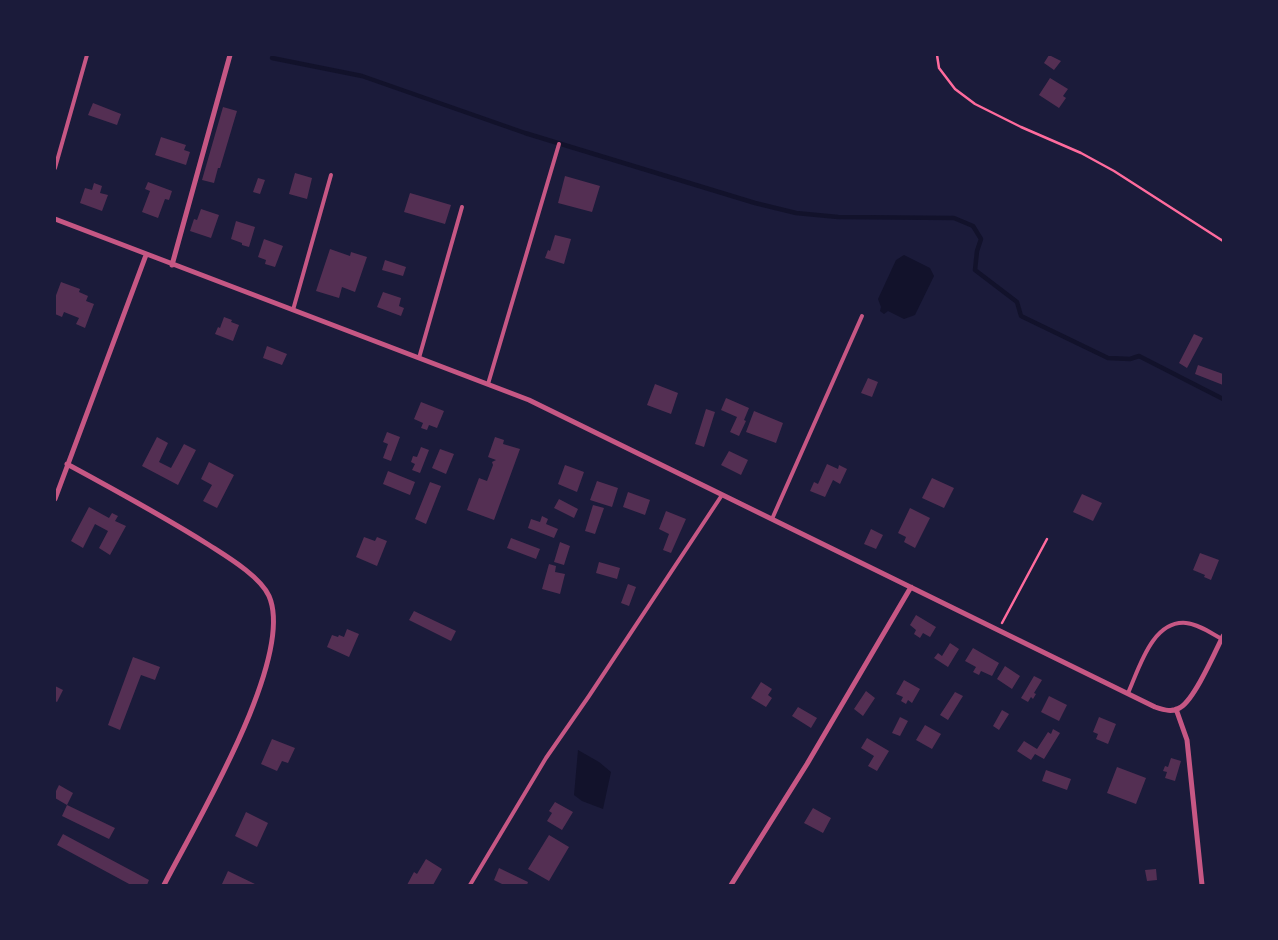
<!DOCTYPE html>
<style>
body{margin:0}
#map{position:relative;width:1278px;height:940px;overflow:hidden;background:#1b1b3a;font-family:Cabin,sans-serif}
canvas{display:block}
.frame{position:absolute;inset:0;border:56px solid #1b1b3a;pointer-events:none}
</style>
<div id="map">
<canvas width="1278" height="940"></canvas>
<div class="frame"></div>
</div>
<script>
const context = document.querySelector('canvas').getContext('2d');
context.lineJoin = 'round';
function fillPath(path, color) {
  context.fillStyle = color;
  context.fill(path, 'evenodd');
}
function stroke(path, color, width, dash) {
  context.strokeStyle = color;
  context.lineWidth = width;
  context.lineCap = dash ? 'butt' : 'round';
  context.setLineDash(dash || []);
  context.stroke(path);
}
fillPath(new Path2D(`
 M904 255 930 268 934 276 915 315 904 319 888 311 884 314 880 311 881 307 878 299 896 260Z
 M578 750 599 762 611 772 603 809 582 801 574 795Z`), '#12122b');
stroke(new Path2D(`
 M272 58 362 76 525 133 755 203 796 213 838 217 954 218 973 226 981 239 977 251 975 270 1017 302 1021 316 1108 358 1130 359 1139 356 1223 399`), '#12122b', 4.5);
fillPath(new Path2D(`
 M1049 55 1061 61 1054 70 1044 63Z
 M1050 78 1068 89 1063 96 1066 98 1059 108 1039 95Z
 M93 103 121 114 117 125 88 115Z
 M223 107 237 111 220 168H218L214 183 202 180Z
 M161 137 186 145 184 150 190 152 186 165 155 155Z
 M295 173 312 178 307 199 289 194Z
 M565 176 600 186 592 212 558 203Z
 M258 178 265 180 260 194 253 192Z
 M148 182 172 191 169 200 165 199 158 218 142 212 150 191 145 189Z
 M94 183 102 186 100 193 108 195 102 211 80 203 85 188 92 190Z
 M410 193 451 205 445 224 404 212Z
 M201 209 219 215 211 238 190 231 194 219 197 220Z
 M236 221 255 227 249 247 242 245V243L231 239Z
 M555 235 571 239 564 264 545 258 548 250 550 251Z
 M264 239 283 246 275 267 265 264 266 260 258 257Z
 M330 249 350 256 351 252 367 257 355 292 342 287 339 298 316 291Z
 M385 260 406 267 403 276 382 270Z
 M61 282 80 289 79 292 88 296 86 301 94 304 85 328 76 324 79 318 64 312 62 317 55 314V298Z
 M383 292 401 298 399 306 404 308 401 316 377 307Z
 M224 317 232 320 231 322 239 325 233 341 215 334 218 327 220 328Z
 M1194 334 1203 338 1187 368 1179 363Z
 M267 346 287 354 282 365 263 358Z
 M1198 365 1223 374V385L1195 374Z
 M868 378 878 382 872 397 861 393Z
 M655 384 678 393 671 414 647 405Z
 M726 398 749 408 744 420 746 421 739 436 730 432 737 417 721 410Z
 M421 402 444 411 437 428 429 425 427 430 421 428 423 423 414 419Z
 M706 409 715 412 704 447 695 444Z
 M754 411 783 423 776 443 746 432Z
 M387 432 400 437 391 461 383 458 388 444 383 442Z
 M157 437 168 443 159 462 171 468 184 444 196 450 178 485 142 466Z
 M495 437 504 440 503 444 520 449 494 520 467 510 479 478 487 481 493 465 492 462 496 460 488 457Z
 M421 447 429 450 420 473 412 470 415 464 411 462 413 456 417 457Z
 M440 449 454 454 446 474 432 468Z
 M729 451 748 460 741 475 721 465Z
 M209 462 234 475 217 508 203 501 212 485 201 479Z
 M827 464 838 469 839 465 847 469 840 484 833 480 825 497 810 491 814 482 818 484Z
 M565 465 584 472 577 492 558 484Z
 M388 471 415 482 410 495 383 484Z
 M932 478 954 488 944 508 922 498Z
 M597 481 618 488 612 507 590 500Z
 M430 482 441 486 426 524 415 519Z
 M628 492 650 500 645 515 623 507Z
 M1082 494 1102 503 1093 521 1073 512Z
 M559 499 578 509 574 518 554 508Z
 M593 505 604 508 595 534 585 531Z
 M89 507 109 518 112 513 118 516 115 521 126 526 110 555 99 548 108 531 95 524 83 548 71 541Z
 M910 508 930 518 915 548 904 542 906 537 898 533Z
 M666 511 686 519 671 553 663 550 669 534 659 529Z
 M542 516 548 519 546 524 558 529 554 538 528 528 531 519 540 522Z
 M871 529 883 535 876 549 864 544Z
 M364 537 375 541 377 537 387 541 377 566 356 557Z
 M511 538 540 549 536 559 507 548Z
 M560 542 570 546 564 565 554 562Z
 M1200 553 1219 560 1211 580 1204 577 1205 575 1193 570Z
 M599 562 620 568 617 579 596 573Z
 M549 564 556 566 555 572 565 574 560 594 542 589Z
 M628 584 636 587 629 606 621 603Z
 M414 611 456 631 451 641 409 620Z
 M916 615 936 627 930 637 923 633 920 638 914 634 916 630 910 625Z
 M347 629 359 634 349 657 327 647 332 635 338 637 339 635 344 637Z
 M950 643 959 649 948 667 934 658 938 653 942 656Z
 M973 648 999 663 992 676 981 671 979 675 973 672 976 667 965 661Z
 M133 657 160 667 155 680 141 675 120 730 108 725Z
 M1005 666 1020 676 1012 689 997 679Z
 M1034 676 1042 680 1034 693 1036 694 1033 699 1031 697 1028 702 1021 698Z
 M904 680 920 689 912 703 908 700 906 704 901 701 903 697 896 694Z
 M761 682 772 689 768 695 772 698 766 707 751 698Z
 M55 686 63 690 57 702 55 701Z
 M866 691 875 698 863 716 854 709Z
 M955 692 963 696 948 720 940 715Z
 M1049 696 1067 705 1059 721 1041 712Z
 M798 707 817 718 811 728 792 716Z
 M1002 710 1009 714 999 730 993 726Z
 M900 717 908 721 900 736 892 733Z
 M1099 717 1116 724 1108 744 1096 739 1098 734 1093 732Z
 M925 725 941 734 932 749 916 740Z
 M1053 729 1060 733 1044 759 1035 754 1031 760 1017 751 1024 741 1037 749 1048 732 1051 734Z
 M867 738 889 751 877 771 868 766 874 756 861 748Z
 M272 739 295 748 288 763 282 761 277 771 261 764Z
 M1171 758 1181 761 1175 781 1165 778 1167 772 1163 771 1165 766 1168 767Z
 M1117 767 1146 778 1136 804 1107 793Z
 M1046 770 1071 779 1067 790 1042 781Z
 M59 785 73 793 67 805 55 798V793Z
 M555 802 573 812 562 830 547 821 552 813 549 811Z
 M67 805 115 828 109 839 62 816Z
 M813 808 831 818 823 833 804 823Z
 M246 812 268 823 257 847 235 836Z
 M63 834 149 880 147 885H131L57 845Z
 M549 835 569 847 549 881 528 869Z
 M426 859 442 869 433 885 430 884V885H407L414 872 417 874Z
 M499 868 528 882 527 885H504L494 880Z
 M1156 869 1157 880 1147 881 1145 870Z
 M228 871 257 885H223L222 884Z`), '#542f53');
stroke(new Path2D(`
 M937 55 939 68 955 89 975 104 1021 127 1081 153 1114 171 1223 241
 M1002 623 1047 539`), '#ff6b9d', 2.5);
stroke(new Path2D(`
 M55 168 87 55
 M293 310 331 175
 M419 358 462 207
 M488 384 559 144
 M772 519 862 316
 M1128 693C1139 669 1152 620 1186 623 1198 624 1211 633 1222 639
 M470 885 546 758 589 696 722 495`), '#c65784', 4);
stroke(new Path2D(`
 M55 219 529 400 1155 707C1164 710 1173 713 1181 707 1195 698 1215 652 1223 636
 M172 265 230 55
 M67 464C115 490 163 516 209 545 226 556 260 576 269 596 296 658 194 826 164 885
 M55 499 146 255
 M1176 709 1187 740 1202 885
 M731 885 807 764 911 587`), '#c65784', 5);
</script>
